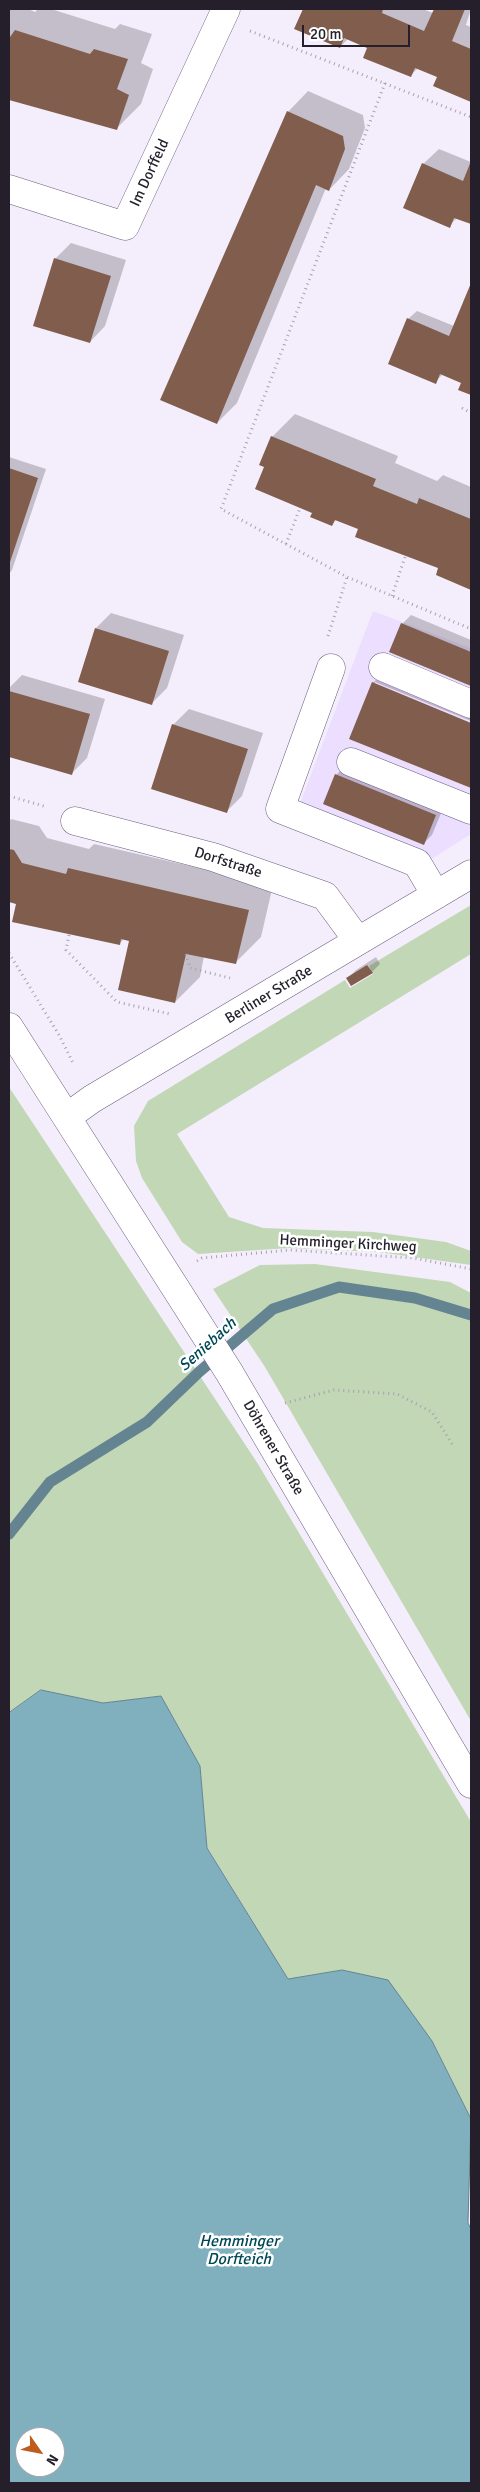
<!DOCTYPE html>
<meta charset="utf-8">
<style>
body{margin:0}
#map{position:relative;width:480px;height:2492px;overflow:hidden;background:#f4eefc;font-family:Signika,sans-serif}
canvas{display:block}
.frame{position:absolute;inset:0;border:10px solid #241f2b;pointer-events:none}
.north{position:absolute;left:15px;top:2427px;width:50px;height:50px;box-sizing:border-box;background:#fefffe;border:1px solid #a7a5aa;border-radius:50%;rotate:123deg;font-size:14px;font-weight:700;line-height:20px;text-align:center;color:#241f2b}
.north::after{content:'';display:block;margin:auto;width:18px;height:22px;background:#bd5c1c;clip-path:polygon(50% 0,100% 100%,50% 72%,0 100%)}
.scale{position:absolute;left:302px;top:25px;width:108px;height:22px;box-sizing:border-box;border:2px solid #241f2b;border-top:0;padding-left:6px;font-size:15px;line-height:18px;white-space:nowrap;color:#241f2b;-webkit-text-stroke:4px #fefffe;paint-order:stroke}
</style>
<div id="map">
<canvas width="480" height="2492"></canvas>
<div class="frame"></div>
<div class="north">N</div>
<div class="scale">20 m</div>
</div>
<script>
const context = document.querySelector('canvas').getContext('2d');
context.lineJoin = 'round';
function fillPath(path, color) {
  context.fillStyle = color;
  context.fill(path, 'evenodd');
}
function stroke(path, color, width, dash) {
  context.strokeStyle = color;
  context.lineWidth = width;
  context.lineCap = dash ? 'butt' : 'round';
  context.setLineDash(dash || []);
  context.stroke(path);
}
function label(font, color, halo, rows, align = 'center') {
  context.font = font + ' Signika,sans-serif';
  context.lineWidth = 5;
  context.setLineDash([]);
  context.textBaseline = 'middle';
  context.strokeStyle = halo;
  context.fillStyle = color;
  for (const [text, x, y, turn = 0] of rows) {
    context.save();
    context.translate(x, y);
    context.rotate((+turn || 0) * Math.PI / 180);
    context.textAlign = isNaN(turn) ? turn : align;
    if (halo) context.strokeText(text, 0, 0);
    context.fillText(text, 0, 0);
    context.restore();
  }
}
fillPath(new Path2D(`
 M373 611 471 648V834L425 863 296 814Z`), '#ebdeff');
fillPath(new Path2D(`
 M471 905V954L177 1134 229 1217 263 1228 373 1232 446 1242 471 1251V1265L378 1252 289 1248 198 1254 182 1242 142 1178 136 1161 134 1126 148 1101 345 980 350 988 373 974 369 966Z
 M9 1087 258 1464 471 1822V2119L432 2041 342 1970 288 1979 207 1847 200 1766 161 1696 103 1703 41 1690 9 1713Z
 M315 1264 450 1282 471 1293V1721L265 1367 213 1289 260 1265Z`), '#c2d7b5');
const water = new Path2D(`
 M41 1690 103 1703 161 1696 200 1766 207 1848 288 1979 342 1970 388 1980 432 2041 471 2119 468 2223 471 2229V2483H9V1713ZM25 2437H55V2467H25Z`);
fillPath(water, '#80b0bd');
stroke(water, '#648491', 1);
fillPath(new Path2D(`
 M9 9H28L35 12 38 9H51L115 29 120 24 152 34 141 63 153 69 141 104 116 129 9 99Z
 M304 9H423L433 13 435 9H471L466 25 471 27V100L435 85 438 76 418 68 410 76 369 47 348 39 340 47 296 29Z
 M308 91 363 115 365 128 349 169 329 190 326 188 237 403 217 423 288 112Z
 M439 149 471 162V223L457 218 449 226 423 164Z
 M71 243 126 260 105 326 90 342 55 259Z
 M471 286V394L460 389 463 382 443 374 435 382 408 319 417 311 454 326Z
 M295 414 398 456 395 463 437 481 443 475 471 487V588L437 574 440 567 360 529 337 519 331 525 313 512 265 466 272 437Z
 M9 457 46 469 12 570 9 574Z
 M111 613 184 635 167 688 152 703 96 628Z
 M411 615 471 640V685L391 651 402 624Z
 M22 675 105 699 87 758 72 773 9 755V688Z
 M381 675 471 711V721L375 682V685L471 724V787L351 738 373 683Z
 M189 709 263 733 242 796 226 812 173 725Z
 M345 766 444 806 432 835 424 843 336 775Z
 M11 819 39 826 47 838 89 849 94 844 273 885 261 937 236 962 204 956 200 977 175 1002 131 940 124 939 120 943 9 901V822Z
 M376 957 380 964 372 972 348 978 356 970Z`), '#0003');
stroke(new Path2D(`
 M9 1534 50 1482 147 1422 199 1372 273 1309 339 1287 415 1298 471 1315`), '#648491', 11);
fillPath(new Path2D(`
 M303 9H383L382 13 424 31 434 9H465L452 41 471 49V102L433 86 437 77 415 68 411 77 363 58 367 48 344 38 340 48 294 29Z
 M15 30 90 54 94 49 128 59 117 89 129 95 117 130 9 100V36L10 37Z
 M287 111 343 136 345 149 329 191 316 185 217 424 160 400Z
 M471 161V224L454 218 450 228 403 208 422 163 463 181Z
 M54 258 111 276 90 343 33 326Z
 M471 283V395L458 390 461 383 440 374 436 384 388 364 407 318 449 336Z
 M271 436 376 479 373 486 417 504 419 498 471 519V590L436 575 438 568 355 537 358 529 335 520 332 526 310 517 312 513 255 489 264 467 259 465Z
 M9 468 38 478 9 565Z
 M401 623 471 652V686L389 652Z
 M95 628 169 651 152 705 78 682Z
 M372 682 471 723V788L349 739Z
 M9 691 90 714 72 775 9 757Z
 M172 724 248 749 227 813 151 789Z
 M335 774 436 815 424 845 323 804Z
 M9 849 14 850 22 863 66 874 68 868 249 910 236 964 186 954 175 1003 118 990 129 941 121 939 120 945 12 922 16 904 9 902Z
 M367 965 373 973 351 986 346 978Z`), '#805d4c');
const minor = new Path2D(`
 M9 189 125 226 226 9
 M383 667 471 704
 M331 668 280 809 417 863 436 895
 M351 762 471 810
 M75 821 213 857 325 896 358 941
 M9 1027 229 1372 471 1784
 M67 1117 92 1099 471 874`);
stroke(minor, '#6c5f7d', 29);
stroke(new Path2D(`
 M250 31 471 117
 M385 83 221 509 347 577 471 629
 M462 408 471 413
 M286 544 300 508
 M392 596 405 557
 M328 636 347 577
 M9 796 47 807
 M69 935 66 950 117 1002 170 1014
 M9 953 59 1035 73 1063
 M186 954 190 968 230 978
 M197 1261 202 1258 290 1250 413 1258 471 1269
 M285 1403 334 1390 397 1394 432 1412 454 1447`), '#a7a1af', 3, [1, 4]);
stroke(minor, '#fff', 28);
label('15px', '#241f2b', '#fefffe', [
 ["Im Dorffeld",150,173,-65],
 ["Dorfstraße",228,863,18],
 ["Berliner Straße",269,995,-31],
 ["Hemminger Kirchweg",348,1244,3],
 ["Döhrener Straße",273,1448,60]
]);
label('italic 16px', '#004857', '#fefffe', [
 ["Seniebach",208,1345,-42],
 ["Hemminger",239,2242],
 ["Dorfteich",239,2260]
]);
</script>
